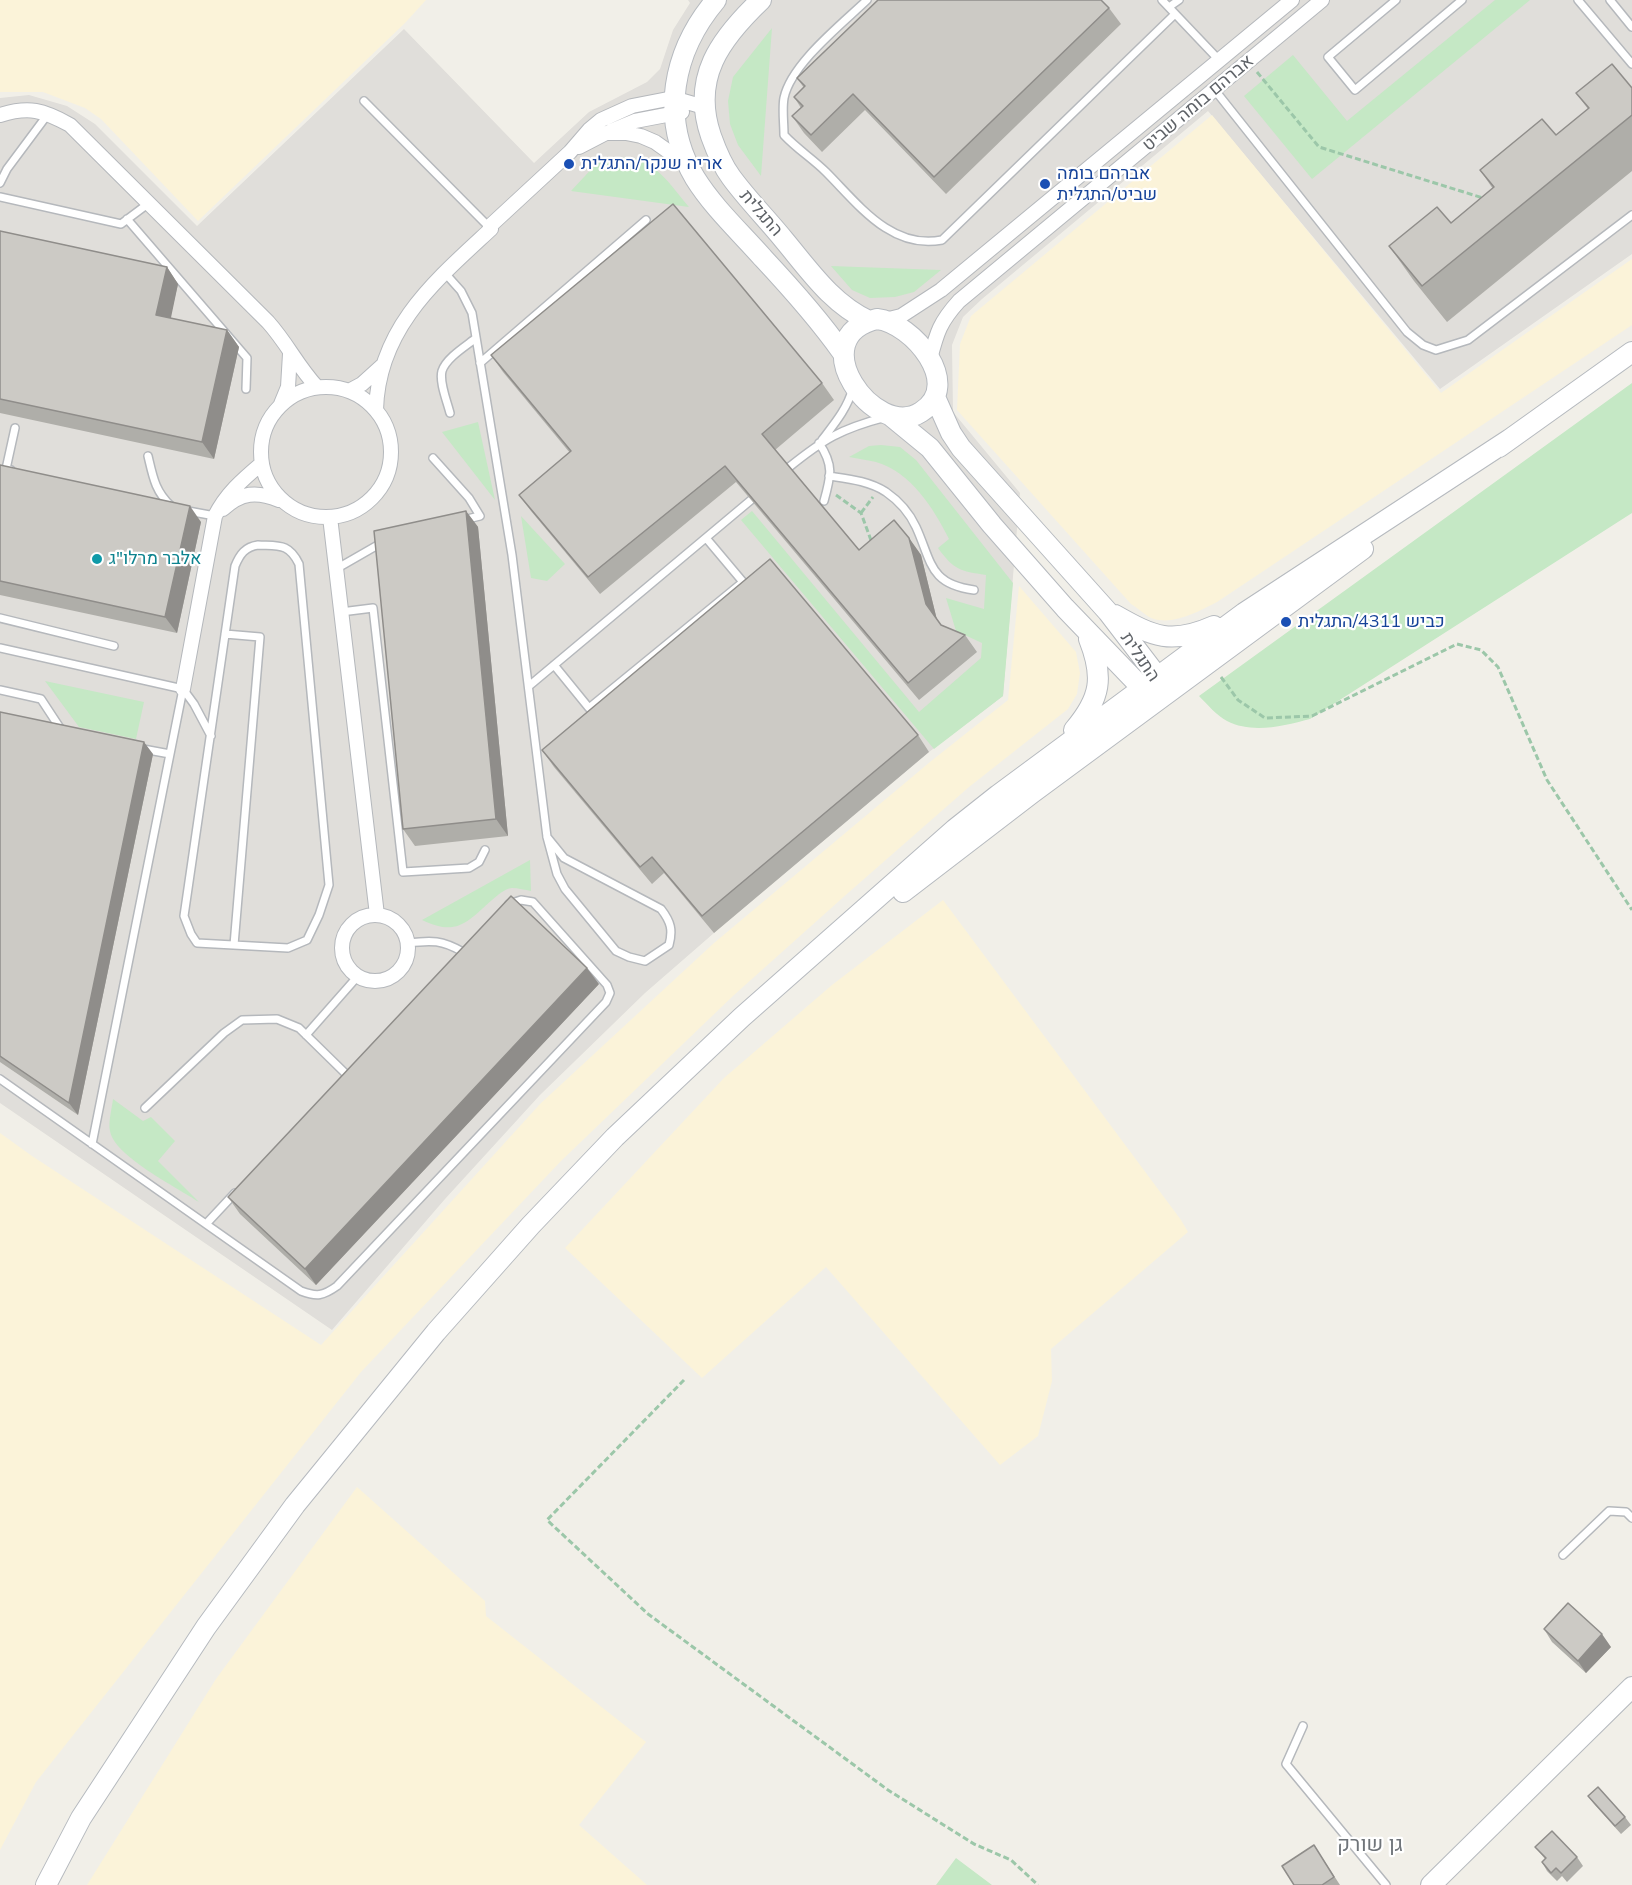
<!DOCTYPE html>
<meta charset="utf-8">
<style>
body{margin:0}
canvas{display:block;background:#f1efe8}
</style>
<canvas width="1632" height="1885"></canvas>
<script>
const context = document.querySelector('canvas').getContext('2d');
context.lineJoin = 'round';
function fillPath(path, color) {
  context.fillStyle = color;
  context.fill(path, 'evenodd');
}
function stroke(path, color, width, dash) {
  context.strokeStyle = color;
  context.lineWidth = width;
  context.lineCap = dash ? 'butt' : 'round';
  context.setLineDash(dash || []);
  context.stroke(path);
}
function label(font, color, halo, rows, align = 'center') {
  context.font = font + ' Mulish,Heebo,sans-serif';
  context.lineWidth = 4.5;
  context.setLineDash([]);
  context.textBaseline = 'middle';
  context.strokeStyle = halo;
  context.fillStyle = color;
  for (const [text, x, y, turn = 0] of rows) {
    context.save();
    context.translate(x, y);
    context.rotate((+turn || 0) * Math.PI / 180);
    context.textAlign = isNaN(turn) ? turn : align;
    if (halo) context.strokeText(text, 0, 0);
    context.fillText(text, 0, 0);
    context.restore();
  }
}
fillPath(new Path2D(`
 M688 0H1632V254L1440 389 1208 111 982 299 963 317 952 345 953 412 1020 493 1003 696 929 752 714 933 645 993 540 1095 445 1199 332 1330 0 1103V98L29 95 67 106 95 124 197 226 404 29 534 163 589 112 647 82 660 69 673 30 690 3Z`), '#e0deda');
fillPath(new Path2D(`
 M1495 0H1530L1312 179 1244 96 1293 55 1347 121Z
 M772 28 761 176 738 145 730 124 728 101 733 77Z
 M627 157C657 161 671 186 689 207L571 191 597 163Z
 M831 266 941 270 914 292 895 297 870 298 852 290Z
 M1632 383V513L1310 719C1284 726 1252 734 1227 721 1217 716 1207 704 1199 696Z
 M478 422 495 500 442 432Z
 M881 445 900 447 916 460 1013 583 1003 696 934 749 741 520 752 511 919 712 981 658 982 643 956 631 946 598 984 609 986 575C960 571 954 570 938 548L949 539C934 509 911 472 876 462 868 460 858 459 849 457L869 446Z
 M521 516 565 564 547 581 531 578Z
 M45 681 144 702 136 739 79 727Z
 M530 860 531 891C525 890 518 888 512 888 504 889 498 895 492 900 467 922 457 937 422 920Z
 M113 1099 143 1121 151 1117 175 1141 158 1161 199 1202C178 1188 114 1156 110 1131 108 1122 112 1108 113 1099Z
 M956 1858 992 1885H936Z`), '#c5e8c5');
fillPath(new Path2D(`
 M0 0H426L405 23 198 221 101 119 85 108 43 92H0Z
 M1212 115 1441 393 1632 259V325L1217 602C1199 611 1175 625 1154 619 1147 617 1138 608 1131 604L957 410 960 344 971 316Z
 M1019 586 1076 652 1080 673 1077 694 1068 709 969 787 848 893 734 995 561 1161 361 1372 36 1782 0 1850V1133L32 1156 321 1345 540 1104 714 943 930 762 1008 700Z
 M943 900 1181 1220 1188 1232 1051 1349 1052 1381 1038 1436 1000 1465 826 1267 702 1378 565 1248 724 1078 832 985Z
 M357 1487 485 1601 486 1616 646 1742 579 1825 647 1885H87L216 1679Z`), '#fbf3d9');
const lane = new Path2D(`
 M867 0C842 24 791 64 784 98 782 109 784 123 784 135 797 149 813 159 826 172 858 204 891 250 942 240L1175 14
 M1162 0 1219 60
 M1396 0 1328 57 1355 90 1462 0
 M1578 0 1632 64
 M1610 0 1632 27
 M1169 7 1179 0
 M1214 89 1407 332 1423 345 1436 350 1468 340 1632 215
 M364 101 489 227
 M0 183 7 169 48 114
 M0 197 121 224 149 203
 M127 219 247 358 246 389
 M444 272 461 291 472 313 512 555 547 837 557 874 565 889 616 951 629 957 645 961 669 945C673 930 671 922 661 909L564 858 547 837
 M480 363 646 220
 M450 413C447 401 439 382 442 371 446 358 466 346 476 338
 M822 440C835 423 847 409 853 388
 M819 443C834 465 831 476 824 501
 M148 456C153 477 155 491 171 506
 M433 458 469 498 480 516 463 520
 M788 468C824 439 840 429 886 417
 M11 470 6 469 15 428
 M829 476C849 479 869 481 886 492 899 501 910 514 916 527 932 562 929 584 974 590
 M188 511 215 516
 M258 545C279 546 289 543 299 564L329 885 319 915 307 940 288 948 197 943 191 934 184 916 235 566C240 554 245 547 258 545Z
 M336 569 383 542
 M341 612 373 608 403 872 469 868 479 862 485 850
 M0 618 114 646
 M225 634 260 637 234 945
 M0 648 183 689 194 704 211 736
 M554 665 589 708 743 582 706 538
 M529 686 751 500
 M0 690 41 699 62 731
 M143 749 170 754
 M408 943C432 940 442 940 463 952
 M306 1035 358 976
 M0 1079 301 1291C317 1297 323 1296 337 1286L606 1002 610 993 607 985 533 902 521 900 509 904
 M145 1108 224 1033 242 1020 277 1019 299 1028 347 1075
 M92 1144 183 689
 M206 1224 235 1193
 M1563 1555 1609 1511 1626 1512 1632 1518
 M1303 1726 1286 1764 1386 1885`);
const street = new Path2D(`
 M0 115C29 106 43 110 70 125L268 322C287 343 298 367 317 387
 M611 131 635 121 682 112
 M579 147 606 133H626L641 136 655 142 686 164
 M885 320 901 316 941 290 1292 0
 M930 359C937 332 940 322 959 301L1322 0
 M261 452a65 65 0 1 1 130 0a65 65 0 1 1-130 0Z
 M349 391 362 384 383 365
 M281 404 288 387 290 354
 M376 410C378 328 436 280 491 229L490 226 570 152 589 130 601 120 632 106 673 98 704 107
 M223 509C241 492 257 491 279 500
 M330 517 377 915
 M183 689 215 516C226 494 242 480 261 464
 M342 948a33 33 0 1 1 66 0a33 33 0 1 1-66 0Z`);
const secondary = new Path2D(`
 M716 0C673 51 659 118 695 178 713 207 740 232 763 258 791 288 818 318 842 352
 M761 0C720 39 691 78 711 136 716 150 722 165 731 177 747 199 767 219 784 240 809 270 832 304 869 321
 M877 319C913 323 964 385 921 412 875 442 800 337 877 319Z
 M935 397 951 433 961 448 1108 612 1157 676 1161 689
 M891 416 930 448 992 525 1065 608 1142 688 1152 692
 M1499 447 1632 352
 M1115 615C1154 637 1171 645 1214 626
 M1074 730C1101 698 1104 677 1089 639
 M903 892 1032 793 1363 549
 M46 1885 81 1818 206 1627 295 1505 436 1332 531 1225 615 1137 742 1017 955 829 998 795 1244 613 1510 439
 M1431 1885 1632 1687`);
stroke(lane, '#b5b8bc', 10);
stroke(street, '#b5b8bc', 16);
stroke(secondary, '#b6babf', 22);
stroke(new Path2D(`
 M1257 72 1319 147 1483 198
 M836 495 861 513 872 543
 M861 513 873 497
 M1221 677 1238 700 1265 718 1312 716 1457 644 1481 650 1498 667 1547 780 1632 910
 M684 1380 547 1520 648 1614 888 1790 974 1844 1011 1860 1038 1885`), '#9cc7a9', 3, [6, 3]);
stroke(lane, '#fff', 7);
stroke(street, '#fff', 14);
stroke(secondary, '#fff', 20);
fillPath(new Path2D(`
 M1109 8 1121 24 946 194 865 110 822 152 804 133 792 116 801 108 794 97 804 88 797 78Z
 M1632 88V171L1447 322 1414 281 1389 246 1451 223 1493 189 1480 170 1556 135 1588 109 1576 93Z
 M0 231 167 267 178 284 170 318 227 330 239 347 214 459 0 413Z
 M491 355 822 383 834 400 775 450 859 550 909 538 921 555 937 620 941 625 965 635 977 652 919 700 736 482 600 594 531 511 519 495 570 453 503 372Z
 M0 465 201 522 177 633 0 595Z
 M466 511 478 527 508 836 415 846 403 829Z
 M0 712 153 754 78 1115 0 1062Z
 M918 735 929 752 714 933 664 873 652 884 554 767 542 750Z
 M599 984 316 1285 240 1214 228 1197Z
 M1544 1629 1611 1647 1586 1673 1552 1642Z
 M1588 1796 1625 1817 1631 1825 1621 1834 1594 1804Z
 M1314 1845 1340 1885H1294Z
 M1535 1847 1577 1857 1583 1866 1567 1882 1562 1876 1557 1881 1547 1871 1542 1862 1545 1859Z`), '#afaea9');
fillPath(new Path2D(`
 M167 267 178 284 168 332 156 315Z
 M227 330 239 347 214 459 202 442Z
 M190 506 201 522 177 633 165 617Z
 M466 511 478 527 508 836 496 819Z
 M909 538 921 555 937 620 926 604Z
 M144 742 153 754 78 1115 69 1103Z
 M587 968 599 984 316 1285 305 1269Z
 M1602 1634 1611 1647 1586 1673 1578 1661Z`), '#8f8d8a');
const building = new Path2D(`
 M878 0H1101L1109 8 934 177 853 94 811 135 792 116 803 106 794 97 805 86 797 78Z
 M1612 64 1632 88V115L1422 286 1389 246 1437 207 1451 223 1494 187 1480 170 1542 119 1556 135 1589 108 1576 93Z
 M673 204 822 383 762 434 859 550 894 520 909 538 926 604 941 625 965 635 908 683 725 466 588 577 519 495 571 451 491 355Z
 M0 231 167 267 156 315 227 330 202 442 0 399Z
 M0 465 190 506 165 617 0 581Z
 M466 511 496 819 403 829 374 531Z
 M770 559 918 735 702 916 652 857 640 867 542 750Z
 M0 712 144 742 69 1103 0 1056Z
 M511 896 587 968 305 1269 228 1197Z
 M1568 1603 1602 1634 1578 1661 1544 1629Z
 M1598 1787 1625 1817 1615 1826 1588 1796Z
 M1552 1831 1577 1857 1561 1873 1556 1868 1551 1873 1542 1862 1546 1858 1535 1847Z
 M1314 1845 1334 1877 1322 1885H1294L1282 1866Z`);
fillPath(building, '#cccac5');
stroke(building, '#8f8d8a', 1.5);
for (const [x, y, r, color] of [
 [569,164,6,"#1a4fb4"],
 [1045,184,6,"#1a4fb4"],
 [97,559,6,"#0f9aa8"],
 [1286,622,6,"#1a4fb4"]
]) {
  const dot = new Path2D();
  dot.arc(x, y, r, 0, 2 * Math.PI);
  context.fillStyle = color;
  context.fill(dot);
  stroke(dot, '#fff', 2);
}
label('18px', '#5f6368', '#fff', [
 ["אברהם בומה שביט",1198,103,-40],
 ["התגלית",761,213,49],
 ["התגלית",1140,657,56]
]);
label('18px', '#164399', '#fff', [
 ["אריה שנקר/התגלית",581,164],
 ["אברהם בומה",1057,174],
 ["שביט/התגלית",1057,195],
 ["כביש 4311/התגלית",1298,622]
], 'left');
label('18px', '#0d838f', '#fff', [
 ["אלבר מרלו\"ג",109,559]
], 'left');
label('21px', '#70757a', '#fff', [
 ["גן שורק",1370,1845]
]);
</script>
